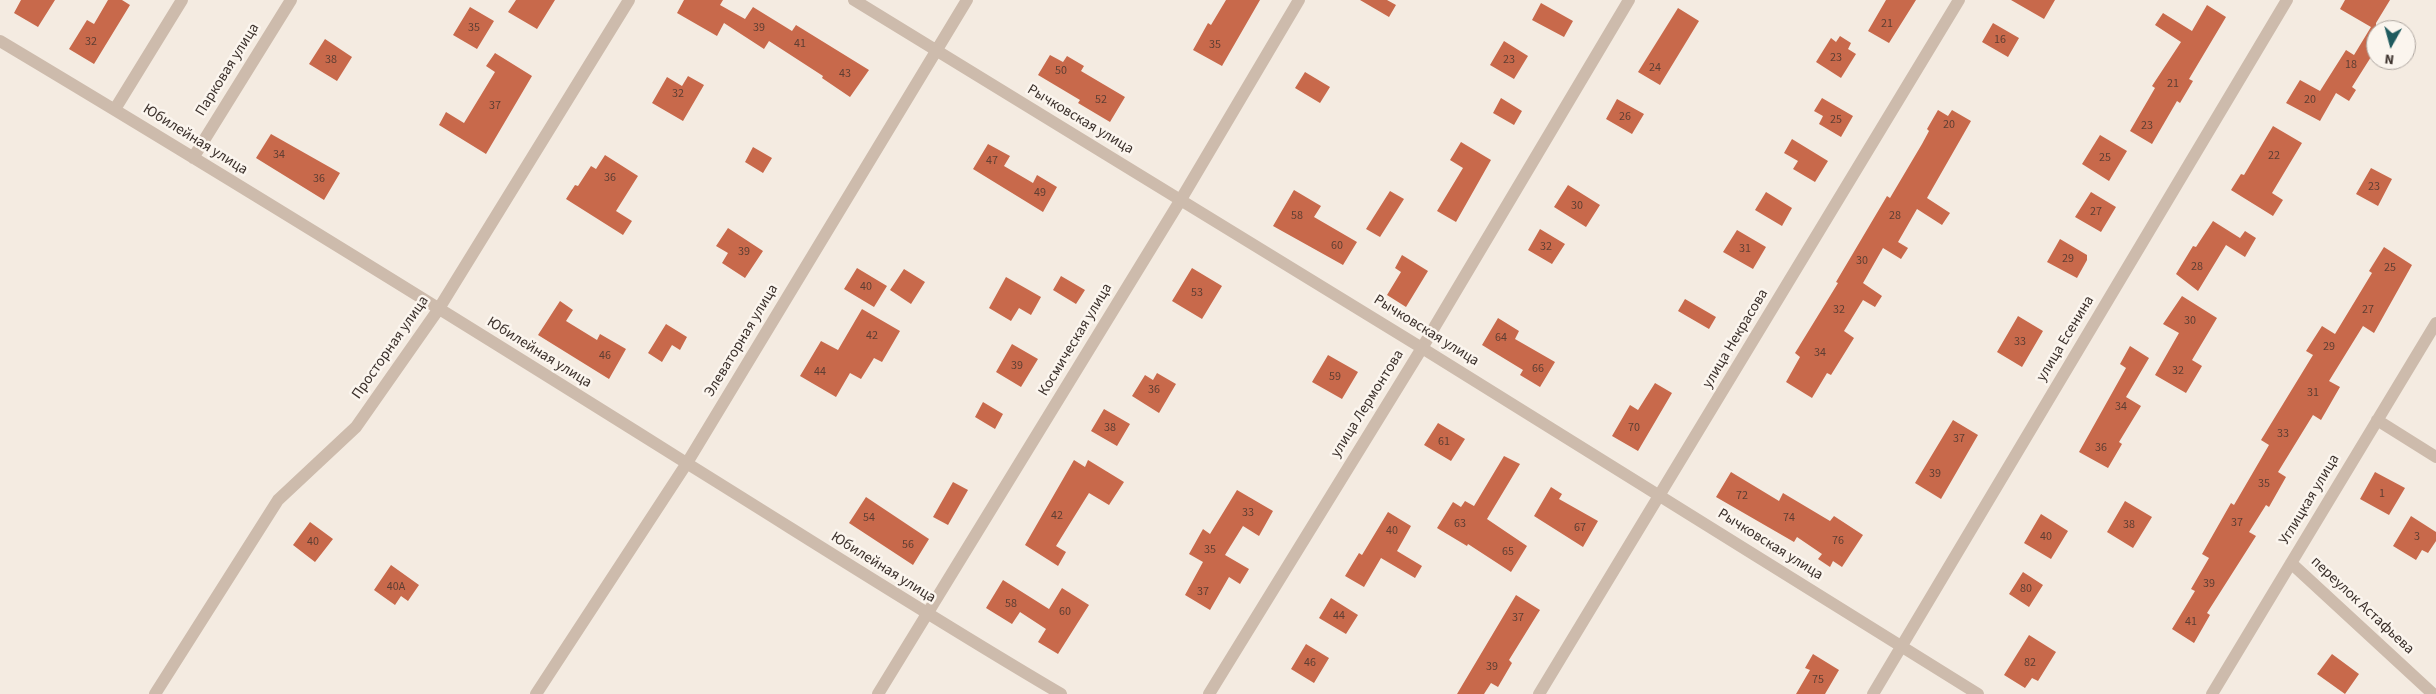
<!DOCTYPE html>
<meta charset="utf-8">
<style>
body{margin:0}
#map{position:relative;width:2436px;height:694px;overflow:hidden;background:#f4ebe1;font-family:"Source Sans 3",sans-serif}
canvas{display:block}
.north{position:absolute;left:2366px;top:20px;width:50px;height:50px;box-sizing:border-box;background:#fbf5ee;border:1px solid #aea6a0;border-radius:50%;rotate:187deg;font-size:14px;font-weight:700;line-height:20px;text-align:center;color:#3b302b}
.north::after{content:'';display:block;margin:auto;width:18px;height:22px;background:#1f5a5e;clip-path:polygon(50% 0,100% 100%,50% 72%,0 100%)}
</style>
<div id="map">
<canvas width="2436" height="694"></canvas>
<div class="north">N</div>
</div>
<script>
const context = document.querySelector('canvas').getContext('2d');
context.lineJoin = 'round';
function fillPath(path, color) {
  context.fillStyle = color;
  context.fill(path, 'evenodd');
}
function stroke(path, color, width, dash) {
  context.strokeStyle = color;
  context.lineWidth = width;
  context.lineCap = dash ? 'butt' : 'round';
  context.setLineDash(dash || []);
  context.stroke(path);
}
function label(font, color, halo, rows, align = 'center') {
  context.font = font + ' "Source Sans 3",sans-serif';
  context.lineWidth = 5;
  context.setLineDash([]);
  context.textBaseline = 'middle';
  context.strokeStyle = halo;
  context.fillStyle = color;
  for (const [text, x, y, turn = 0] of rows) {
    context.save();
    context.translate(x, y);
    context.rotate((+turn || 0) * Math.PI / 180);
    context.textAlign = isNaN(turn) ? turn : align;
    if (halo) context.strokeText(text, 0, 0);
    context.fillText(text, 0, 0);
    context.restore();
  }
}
fillPath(new Path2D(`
 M21 0H55L38 27 14 13Z
 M108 0H122L130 5 94 64 69 49 87 20 94 24Z
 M516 0H555L537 29 508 12Z
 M684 0H723L720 5 745 19 753 7 792 31 796 25 869 70 850 97 822 78 823 76 769 41 764 49 724 23 717 36 677 13Z
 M1226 0H1260L1222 66 1193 50 1208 23 1211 25Z
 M1360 0H1387L1396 5 1389 17Z
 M1886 0H1916L1889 43 1868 31Z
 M2011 0H2055L2044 19Z
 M2345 0H2390L2376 23V49L2352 87 2356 90 2349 101 2336 93 2320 121 2286 103 2300 80 2320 91 2346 50 2354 55 2371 27 2340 9Z
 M1541 3 1573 21 1564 37 1532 20Z
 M2207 5 2226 17 2189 79 2193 81 2180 103 2177 101 2152 144 2130 131 2155 88 2152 86 2181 42 2155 25 2163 13 2192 31Z
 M470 7 494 21 477 49 453 35Z
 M1678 8 1699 21 1660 85 1638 72Z
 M1993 23 2019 38 2008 57 1982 42Z
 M1840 36 1851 43 1848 49 1856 54 1841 78 1816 62 1831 38 1836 42Z
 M325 39 352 57 337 81 309 64Z
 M1504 41 1528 56 1514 79 1490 65Z
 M495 53 532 76 486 154 439 125 446 112 464 123 495 72 486 66Z
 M1050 55 1063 62 1067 56 1084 66 1081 71 1125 97 1110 122 1078 103 1080 100 1038 75Z
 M1305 72 1330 87 1320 103 1295 88Z
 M688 76 704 85 683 121 652 103 667 77 682 86Z
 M1501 98 1522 111 1514 125 1493 113Z
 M1822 98 1853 116 1841 137 1819 124 1823 116 1814 111Z
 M1617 99 1644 114 1632 134 1606 119Z
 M1938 110 1948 116 1952 110 1971 121 1927 198 1950 213 1942 225 1917 209 1898 242 1908 248 1901 259 1883 248 1863 283 1882 296 1875 307 1863 300 1844 331 1854 338 1831 375 1827 373 1812 398 1786 382 1800 357 1795 353 1838 283 1836 282 1887 196 1890 198 1922 144 1929 131 1927 129Z
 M2273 126 2302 143 2272 193 2283 200 2273 216 2231 190 2241 174 2244 175Z
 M271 134 340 173 324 200 256 158Z
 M2100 135 2127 151 2109 181 2082 164Z
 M1792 139 1828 161 1815 182 1793 169 1798 161 1784 153Z
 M1461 142 1491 160 1456 222 1437 211 1463 168 1450 160Z
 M988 144 1010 156 1004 166 1033 183 1037 175 1057 187 1043 212 973 169Z
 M753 147 772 158 763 173 745 162Z
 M605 155 638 176 616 211 632 221 623 235 566 199 575 185 578 186 591 166 596 169Z
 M2371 168 2392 179 2378 206 2356 194Z
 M1568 185 1600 205 1586 227 1554 207Z
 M1294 190 1321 206 1314 217 1357 242 1343 265 1273 226Z
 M1390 191 1404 199 1380 237 1366 229Z
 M1766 192 1792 208 1782 226 1755 210Z
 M2091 192 2116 207 2101 232 2075 217Z
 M2213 221 2240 238 2245 231 2256 238 2245 257 2226 245 2198 291 2176 274 2193 246 2196 247Z
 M728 228 763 251 745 278 722 263 728 253 716 246Z
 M1540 229 1565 244 1552 264 1528 250Z
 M1737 230 1766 247 1753 269 1723 252Z
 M2060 239 2087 255V260L2077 278 2047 262Z
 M2384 247 2412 265 2374 333 2363 326 2329 381 2340 387 2321 420 2313 415 2278 472 2286 477 2269 507 2266 505 2249 532 2256 536 2207 613 2210 615 2194 643 2172 629 2195 591 2191 589 2209 558 2202 554 2231 503 2234 505 2269 445 2261 440 2313 355 2306 351 2322 326 2335 334 2372 273 2369 271Z
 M1402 255 1428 271 1406 307 1387 295 1401 272 1395 268Z
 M857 268 887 286 874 307 844 289Z
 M1192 268 1222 286 1202 319 1172 301Z
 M904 269 925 282 911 304 890 290Z
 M1061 276 1085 290 1076 304 1053 290Z
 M1006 277 1041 297 1031 315 1019 308 1011 321 989 308Z
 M2182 296 2217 318 2192 360 2202 366 2186 393 2155 375 2179 333 2163 324Z
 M1685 299 1716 317 1709 329 1678 311Z
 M560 301 573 310 566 321 597 340 600 334 626 349 609 379 538 335Z
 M862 309 900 331 882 362 874 358 861 379 850 373 836 397 800 376 821 341 838 350Z
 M2018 316 2043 331 2022 367 1997 352Z
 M1498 318 1519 331 1515 339 1555 362 1540 387 1520 375 1523 370 1482 345Z
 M666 324 687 337 680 350 672 345 662 362 648 353Z
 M1012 344 1038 359 1021 387 996 372Z
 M2130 346 2149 358 2126 397 2141 406 2119 442 2122 444 2108 468 2079 452 2126 368 2120 364Z
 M1328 355 1358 372 1342 399 1312 382Z
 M1157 373 1176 384 1159 413 1132 396 1145 375 1153 380Z
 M1655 383 1672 393 1638 451 1612 436 1630 405 1638 410Z
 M983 402 1003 414 995 429 975 417Z
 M1104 409 1130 424 1117 446 1091 431Z
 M1953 420 1978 435 1941 499 1915 483Z
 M1438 423 1465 439 1451 461 1424 445Z
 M1504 456 1520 464 1487 519 1527 546 1511 572 1468 544 1467 546 1437 528 1453 502 1461 507 1465 501 1474 506Z
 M1074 460 1085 467 1088 460 1124 482 1109 505 1089 493 1056 546 1066 552 1058 566 1025 545Z
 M1731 472 1779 501 1783 493 1830 521 1834 516 1863 535 1842 567 1833 561 1830 567 1818 559 1822 554 1797 537 1794 542 1716 497Z
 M2375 472 2405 488 2389 515 2360 499Z
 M953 482 968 490 948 525 933 517Z
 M1551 487 1562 494 1559 499 1598 521 1583 547 1534 516Z
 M1237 490 1273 511 1259 536 1243 526 1225 555 1249 569 1240 584 1229 577 1210 610 1185 595 1203 562 1189 554 1203 529 1210 534Z
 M866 497 929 539 913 565 849 523Z
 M2125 501 2152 517 2133 548 2107 532Z
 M1388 512 1411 526 1397 551 1422 566 1415 578 1381 558 1364 587 1345 576 1359 553 1362 555Z
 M2041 514 2068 531 2051 559 2024 543Z
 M2411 516 2436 532V541L2428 553 2422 550 2416 560 2393 546Z
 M310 522 333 539 315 562 293 545Z
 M391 565 419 585 408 601 401 596 395 605 374 590Z
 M2023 572 2043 585 2029 607 2009 594Z
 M1003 580 1049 609 1062 588 1089 605 1058 654 1038 642 1046 629 1020 612 1012 624 986 608Z
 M1516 595 1540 610 1509 660 1512 663 1498 687 1491 683 1484 694H1457Z
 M1331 598 1358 615 1346 634 1319 618Z
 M2029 635 2056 652 2038 681 2032 678 2025 688 2004 675Z
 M1306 644 1329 658 1314 683 1291 669Z
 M1813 654 1839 670 1825 694H1796L1810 670 1805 668Z
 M2332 654 2359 674 2345 694 2317 674Z`), '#c8694b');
stroke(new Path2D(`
 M854 0 1422 348 1978 694
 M0 41C231 179 460 321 688 464 812 541 935 620 1061 694
 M115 109 182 0
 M193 158 291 0
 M2377 420 2436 457
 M2291 563 2433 694
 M155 694 278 500 356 427 438 310 629 0
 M536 694 687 463 967 0
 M878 694 1180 201 1299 0
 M1209 694 1422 348 1629 0
 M1539 694 1959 0
 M1873 694 2287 0
 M2212 694 2436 323`), '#cdbbac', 12);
label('12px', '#5e3e33', null, [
 ["21",1887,24],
 ["35",474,28],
 ["39",759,28],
 ["16",2000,40],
 ["32",91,42],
 ["41",800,44],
 ["35",1215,45],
 ["23",1836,58],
 ["38",331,60],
 ["23",1509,60],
 ["18",2351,65],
 ["24",1655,68],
 ["50",1061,71],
 ["43",845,74],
 ["21",2173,84],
 ["32",678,94],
 ["52",1101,100],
 ["20",2310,100],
 ["37",495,106],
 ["26",1625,117],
 ["25",1836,120],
 ["20",1949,125],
 ["23",2147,126],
 ["34",279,155],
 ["22",2274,156],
 ["25",2105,158],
 ["47",992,161],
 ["36",610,178],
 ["36",319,179],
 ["23",2374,187],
 ["49",1040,193],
 ["30",1577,206],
 ["27",2096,212],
 ["58",1297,216],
 ["28",1895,216],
 ["60",1337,246],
 ["32",1546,247],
 ["31",1745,249],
 ["39",744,252],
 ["29",2068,259],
 ["30",1862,261],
 ["28",2197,267],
 ["25",2390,268],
 ["40",866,287],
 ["53",1197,293],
 ["32",1839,310],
 ["27",2368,310],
 ["30",2190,321],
 ["42",872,336],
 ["64",1501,338],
 ["33",2020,342],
 ["29",2329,347],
 ["34",1820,353],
 ["46",605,356],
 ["39",1017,366],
 ["66",1538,369],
 ["32",2178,371],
 ["44",820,372],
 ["59",1335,377],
 ["36",1154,390],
 ["31",2313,393],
 ["34",2121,407],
 ["38",1110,428],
 ["70",1634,428],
 ["33",2283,434],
 ["37",1959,439],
 ["61",1444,442],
 ["36",2101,448],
 ["39",1935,474],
 ["35",2264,484],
 ["1",2382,494],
 ["72",1742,496],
 ["33",1248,513],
 ["42",1057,516],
 ["54",869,518],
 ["74",1789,518],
 ["37",2237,523],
 ["63",1460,524],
 ["38",2129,525],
 ["67",1580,528],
 ["40",1392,531],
 ["40",2046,537],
 ["3",2417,537],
 ["76",1838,541],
 ["40",313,542],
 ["56",908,545],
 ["35",1210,550],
 ["65",1508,552],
 ["39",2209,584],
 ["40А",396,587],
 ["80",2026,589],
 ["37",1203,592],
 ["58",1011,604],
 ["60",1065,612],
 ["44",1339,616],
 ["37",1518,618],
 ["41",2191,622],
 ["46",1310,663],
 ["82",2030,663],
 ["39",1492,667],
 ["75",1818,680]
]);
label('15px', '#3b302b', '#fbf5ee', [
 ["Парковая улица",228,70,-58],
 ["Рычковская улица",1080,120,31],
 ["Юбилейная улица",195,140,32],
 ["Рычковская улица",1426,331,32],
 ["улица Некрасова",1736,339,-59],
 ["улица Есенина",2066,339,-59],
 ["Космическая улица",1076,340,-59],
 ["Элеваторная улица",742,341,-59],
 ["Просторная улица",391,348,-55],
 ["Юбилейная улица",539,353,32],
 ["улица Лермонтова",1368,404,-58],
 ["Углицкая улица",2310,500,-59],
 ["Рычковская улица",1770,545,32],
 ["Юбилейная улица",883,568,32],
 ["переулок Астафьева",2362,606,43]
]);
</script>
